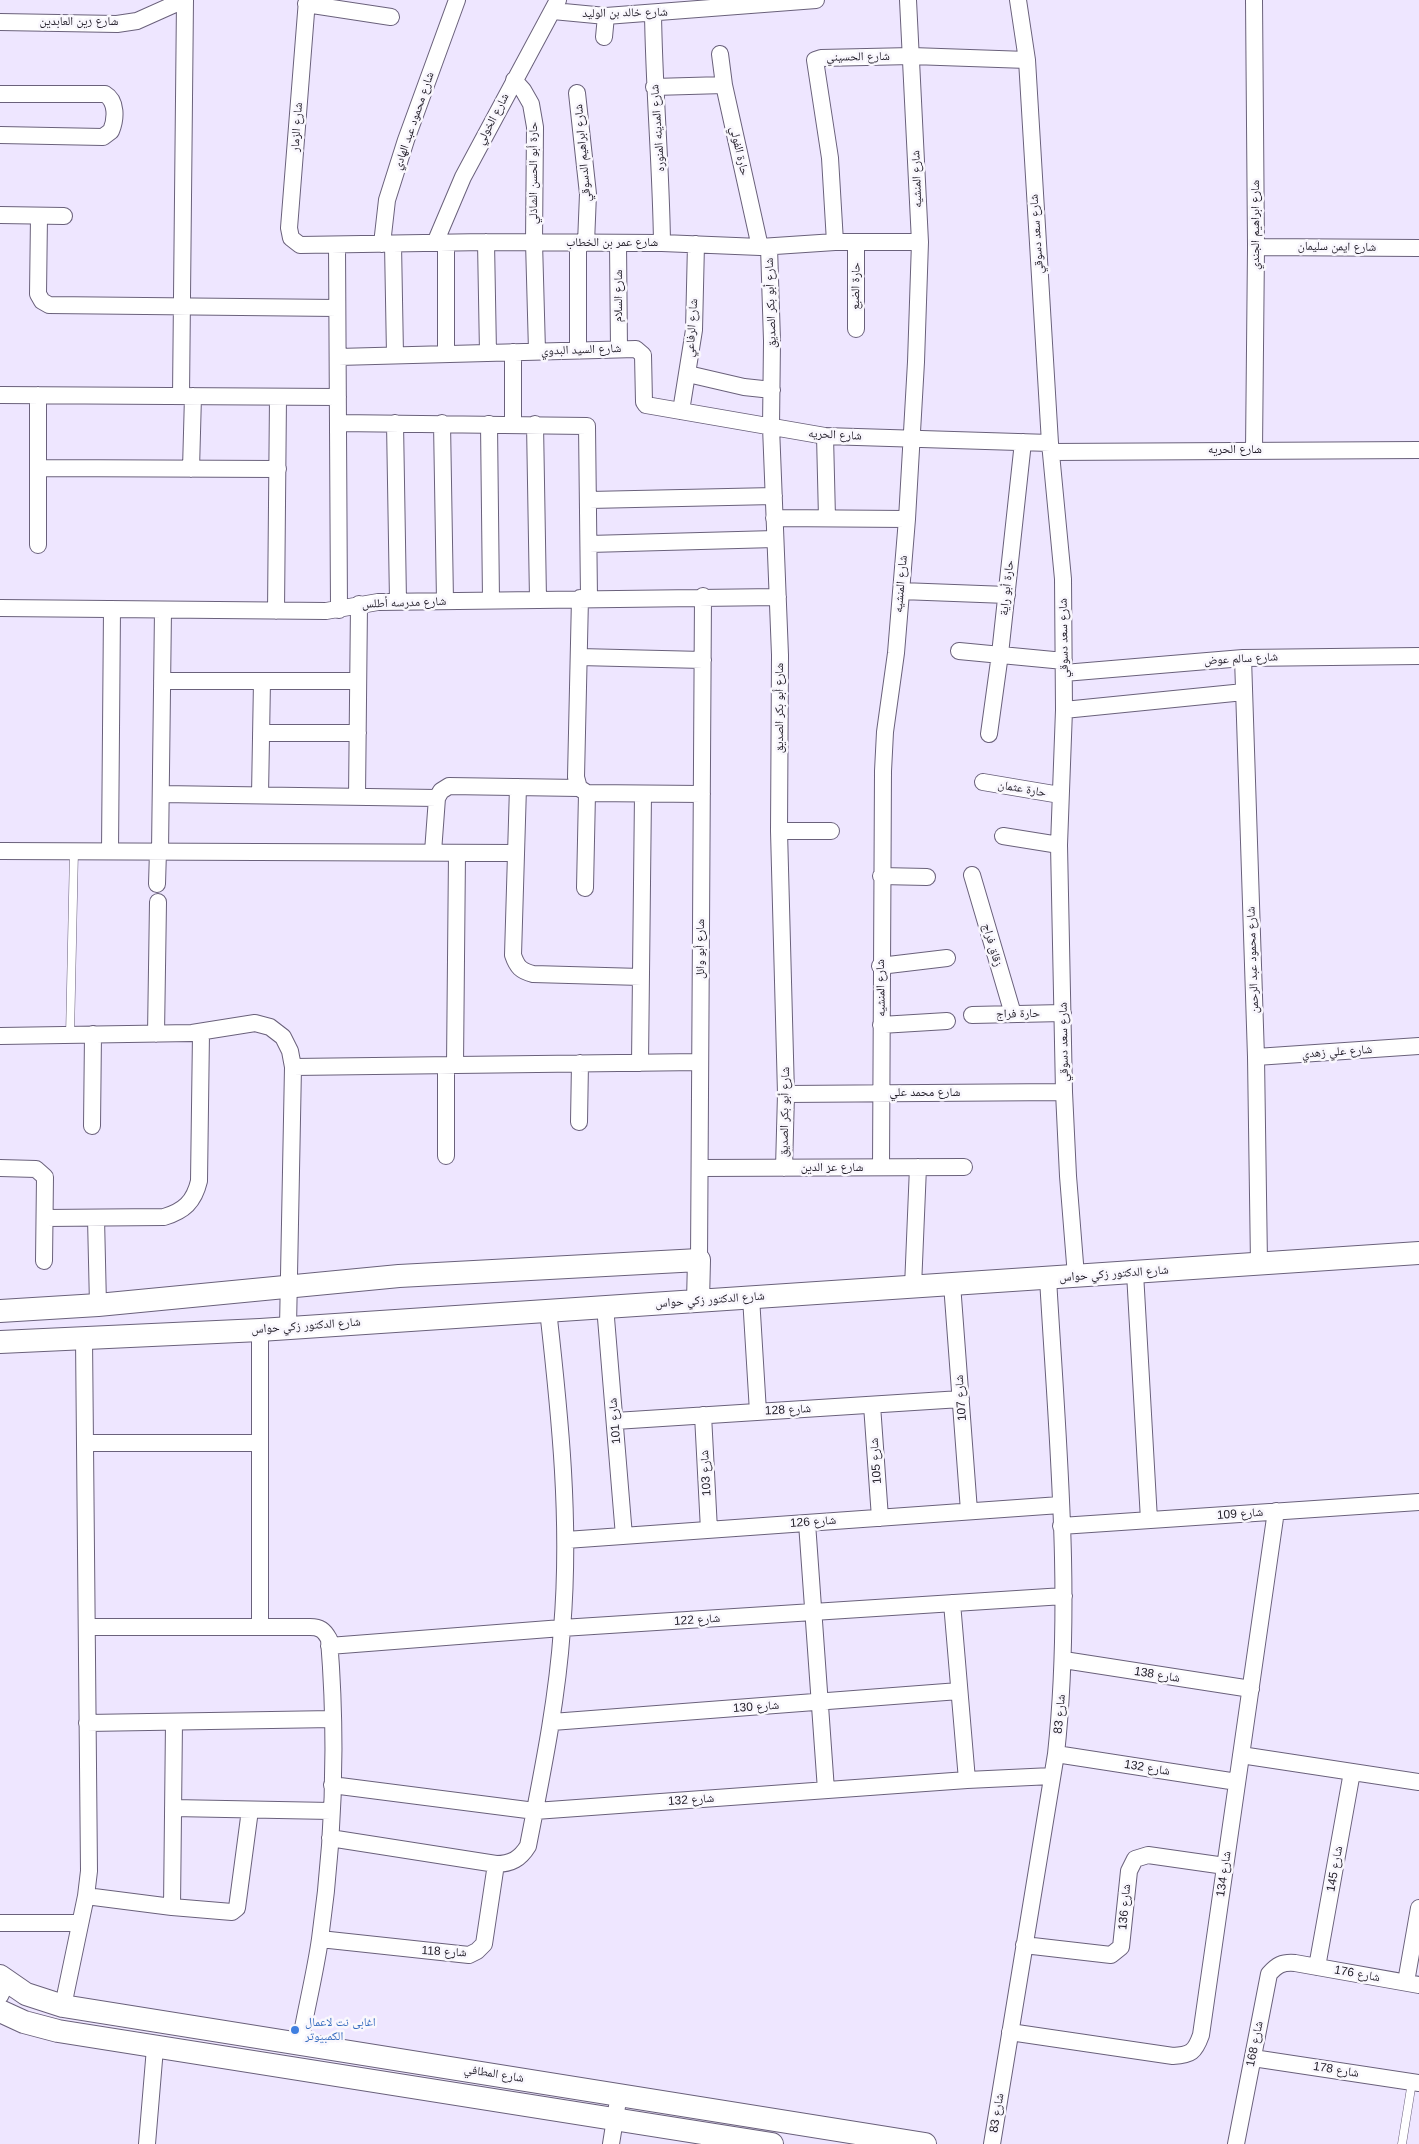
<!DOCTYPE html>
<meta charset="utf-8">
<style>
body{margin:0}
canvas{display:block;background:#eee6ff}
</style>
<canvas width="1419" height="2144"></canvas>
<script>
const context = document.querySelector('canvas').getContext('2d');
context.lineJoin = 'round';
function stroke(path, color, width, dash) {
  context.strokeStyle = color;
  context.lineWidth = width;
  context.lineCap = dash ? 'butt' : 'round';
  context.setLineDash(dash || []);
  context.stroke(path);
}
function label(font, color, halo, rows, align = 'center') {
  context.font = font + ' Helvetica,"Noto Naskh Arabic",sans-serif';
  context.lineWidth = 5;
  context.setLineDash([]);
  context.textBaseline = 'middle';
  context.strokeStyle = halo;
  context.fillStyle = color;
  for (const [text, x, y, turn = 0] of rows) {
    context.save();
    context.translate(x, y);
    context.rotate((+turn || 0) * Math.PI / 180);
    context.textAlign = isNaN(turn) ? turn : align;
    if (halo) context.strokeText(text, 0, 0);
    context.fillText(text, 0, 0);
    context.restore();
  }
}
const lane = new Path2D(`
 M70 1035 74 851
 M1402 2144 1412 2082`);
const street = new Path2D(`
 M307 0 289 228 291 238 300 245 486 242 662 243 760 247 835 242H920
 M1018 0 1027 60 1050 443 1063 579 1064 710 1059 845 1064 1092 1068 1176 1076 1276
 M306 4 391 17
 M553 11 606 16 816 0
 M653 13C654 90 661 166 662 243
 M0 22 117 24 137 21 184 0
 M604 37 606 16
 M720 54 724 85 760 247
 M514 80 523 90 531 104 535 127 534 242 537 351
 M654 87 724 85
 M577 93 588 194 586 243
 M0 94H105C117 101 116 119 111 131L103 137 0 135
 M0 215 64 216
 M39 216 38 294 42 301 49 305 337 308
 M486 242 488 353
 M835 242 830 158 815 60 821 58 912 56 1027 60
 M435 243 463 177 558 0
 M446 243V353
 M578 243V350
 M618 243 619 349
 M382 244 387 200 406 140 457 0
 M393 244 395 355
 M337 246 339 610
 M769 247 772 341 771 427 780 655 779 831 786 1094 784 1168
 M1256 247 1419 248
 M856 329V242
 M513 352V424
 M338 357 636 349 643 355 644 402 646 405 825 436 1050 443
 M688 374 744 387 772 390
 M0 395 338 397
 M38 395V545
 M181 396 185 0
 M681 411 694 330 696 244
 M338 423 587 426 589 598
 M395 423 398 601
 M442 423 445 601
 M489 424 491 600
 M535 424 538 599
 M825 436 827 518
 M1254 450 1256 247 1254 0
 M1051 452 1419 450
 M38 468 278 469
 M191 469 193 396
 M589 500 774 496
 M774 518 907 519
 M589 544 775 539
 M901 591 1007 595
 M580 598 576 777 579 788 587 793 702 794
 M0 608 326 611 378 602 778 597
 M276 611 278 397
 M959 651 1064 661
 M579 657 703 660
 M1243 658 1256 1057 1259 1263
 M1064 673 1243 658 1419 656
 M162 681H358
 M1064 710 1244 692
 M261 733H358
 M989 734 1000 654 1023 442
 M983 782 1060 795
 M518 787 513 955C517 967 521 971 533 974L641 977
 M161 794 437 798
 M260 795 262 681
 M357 797 359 604
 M779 831H831
 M1003 836 1059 845
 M0 851 516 853
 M110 851 112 609
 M160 851 163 610
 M433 852 437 798 441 791 449 786 579 788
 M972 875 1013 1014
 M881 876 927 877
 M157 884 158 851
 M585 888 587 793
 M880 966 947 958
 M972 1015 1063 1013
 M881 1025 947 1021
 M156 1034 158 902
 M0 1036 192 1033 255 1023 270 1027 283 1037 290 1051 293 1067 288 1327
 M1256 1057 1419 1046
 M640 1063 643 794
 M455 1065 457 853
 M446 1066V1156
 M293 1067 700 1062
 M786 1094 1064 1092
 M579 1122 580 1063
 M92 1126 93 1034
 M881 1167 883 771 885 732 896 653 907 519 916 362 920 242 908 0
 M0 1168 36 1169 45 1177 44 1261
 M700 1168 964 1167
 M45 1218 164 1217C184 1211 194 1202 199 1181L201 1033
 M96 1218 98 1305
 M699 1260 703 596
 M1135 1273 1149 1520
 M952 1284 969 1511
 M913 1287 918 1167
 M751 1297 758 1412
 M605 1306 624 1536
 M260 1330V1627
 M872 1405 880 1518
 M703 1415 709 1530
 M615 1421 961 1399
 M86 1443H259
 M807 1523 826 1790
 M1061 1526 1419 1502
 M566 1540 1060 1505
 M952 1603 967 1780
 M87 1627H310C320 1627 324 1630 329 1639 337 1738 334 1841 320 1939 315 1974 306 2009 300 2044
 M329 1646 562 1628 1064 1596
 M1064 1660 1251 1689
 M552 1722 959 1691
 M87 1723 333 1719
 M1056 1754 1237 1782
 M1241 1755 1419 1782
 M332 1785 535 1811 967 1780 1052 1776
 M173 1808 331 1811
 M330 1838 496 1864C511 1864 520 1859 528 1846 542 1774 557 1702 562 1629 571 1522 560 1416 548 1310
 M86 1896 172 1907 232 1912 237 1908 250 1810
 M172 1907 174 1722
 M0 1923H80
 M320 1939 469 1955 477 1951 484 1944 496 1864
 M1024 1945 1111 1955 1121 1947 1129 1871 1135 1859 1148 1855 1225 1866
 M1317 1967 1352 1772
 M1406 1982 1419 1908
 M0 1996 7 1982
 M63 2006 86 1896 89 1871 84 1338
 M1010 2032 1173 2056C1191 2055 1195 2052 1201 2035L1276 1511
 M1253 2058 1419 2083
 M147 2144 155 2048
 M611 2144 619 2094
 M992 2144 1056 1754C1073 1596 1057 1436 1048 1278
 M1236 2144 1269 1974C1277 1965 1282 1962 1295 1963L1419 1985`);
const secondary = new Path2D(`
 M0 1311 98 1305 399 1276 699 1260 698 1301
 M0 1342 260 1330 1419 1253
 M0 1976 26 1994 63 2006 925 2144
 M0 2011 24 2022 58 2031 772 2144`);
stroke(lane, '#6a617b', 9);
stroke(street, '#6a617b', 18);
stroke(secondary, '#6a617b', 24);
stroke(lane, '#fff', 8);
stroke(street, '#fff', 16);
stroke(secondary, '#fff', 22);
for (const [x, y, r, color] of [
 [295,2030,5,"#3f7fe0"]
]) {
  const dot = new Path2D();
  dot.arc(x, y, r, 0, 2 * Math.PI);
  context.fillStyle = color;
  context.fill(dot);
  stroke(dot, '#f9f7fd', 2);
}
label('12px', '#24202b', '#f9f7fd', [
 ["شارع خالد بن الوليد",625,13,-1],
 ["شارع زين العابدين",79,22],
 ["شارع الحسيني",858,57,-1],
 ["شارع الخولي",493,119,-62],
 ["شارع محمود عبد الهادي",414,121,-71],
 ["شارع الزمار",297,127,-86],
 ["شارع المدينه المنوره",658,128,-94],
 ["حارة الفولي",739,151,77],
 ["شارع ابراهيم الدسوقي",583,153,-95],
 ["حارة أبو الحسن الشاذلي",534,173,-90],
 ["شارع المنشيه",917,179,-92],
 ["شارع ابراهيم الجندي",1256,225,-90],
 ["شارع سعد دسوقي",1037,234,-94],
 ["شارع عمر بن الخطاب",612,243],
 ["شارع ايمن سليمان",1337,247,1],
 ["حارة الضبع",856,286,-89],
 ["شارع السلام",619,296,-90],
 ["شارع أبو بكر الصديق",771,303,-92],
 ["شارع الرفاعي",692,328,-86],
 ["شارع السيد البدوي",581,350,-2],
 ["شارع الحريه",835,435,3],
 ["شارع الحريه",1235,450],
 ["شارع المنشيه",901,584,-85],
 ["حارة أبو راية",1007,588,-84],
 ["شارع مدرسه أطلس",404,603,-2],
 ["شارع سعد دسوقي",1064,638,-91],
 ["شارع سالم عوض",1241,659,-3],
 ["شارع أبو بكر الصديق",780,708,-90],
 ["حارة عثمان",1022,789,10],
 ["زقاق فراج",992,945,74],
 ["شارع أبو وائل",701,949,-90],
 ["شارع محمود عبد الرحمن",1253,960,-92],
 ["شارع المنشيه",881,988,-91],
 ["حارة فراج",1018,1014,-1],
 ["شارع سعد دسوقي",1064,1042,-91],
 ["شارع علي زهدي",1337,1052,-4],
 ["شارع محمد علي",925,1093],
 ["شارع أبو بكر الصديق",785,1112,-89],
 ["شارع عز الدين",832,1168],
 ["شارع الدكتور زكي حواس",1114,1274,-4],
 ["شارع الدكتور زكي حواس",710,1300,-4],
 ["شارع الدكتور زكي حواس",306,1326,-4],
 ["شارع 107",961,1398,-94],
 ["شارع 128",788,1410,-3],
 ["شارع 101",615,1421,-95],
 ["شارع 105",876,1461,-94],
 ["شارع 103",706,1473,-93],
 ["شارع 109",1240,1514,-4],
 ["شارع 126",813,1522,-4],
 ["شارع 122",697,1620,-4],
 ["شارع 138",1157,1675,9],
 ["شارع 130",756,1707,-4],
 ["شارع 83",1060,1714,-85],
 ["شارع 132",1147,1768,9],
 ["شارع 132",691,1800,-4],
 ["شارع 145",1335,1869,-80],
 ["شارع 134",1224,1874,-82],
 ["شارع 136",1125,1907,-85],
 ["شارع 118",444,1952,3],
 ["شارع 176",1357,1974,10],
 ["شارع 168",1255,2044,-79],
 ["شارع 178",1336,2070,9],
 ["شارع المطافي",494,2074,9],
 ["شارع 83",997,2113,-81]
]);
label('12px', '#366cbe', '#f9f7fd', [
 ["اغابى نت لاعمال",305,2023],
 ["الكمبيوتر",305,2037]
], 'left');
</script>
